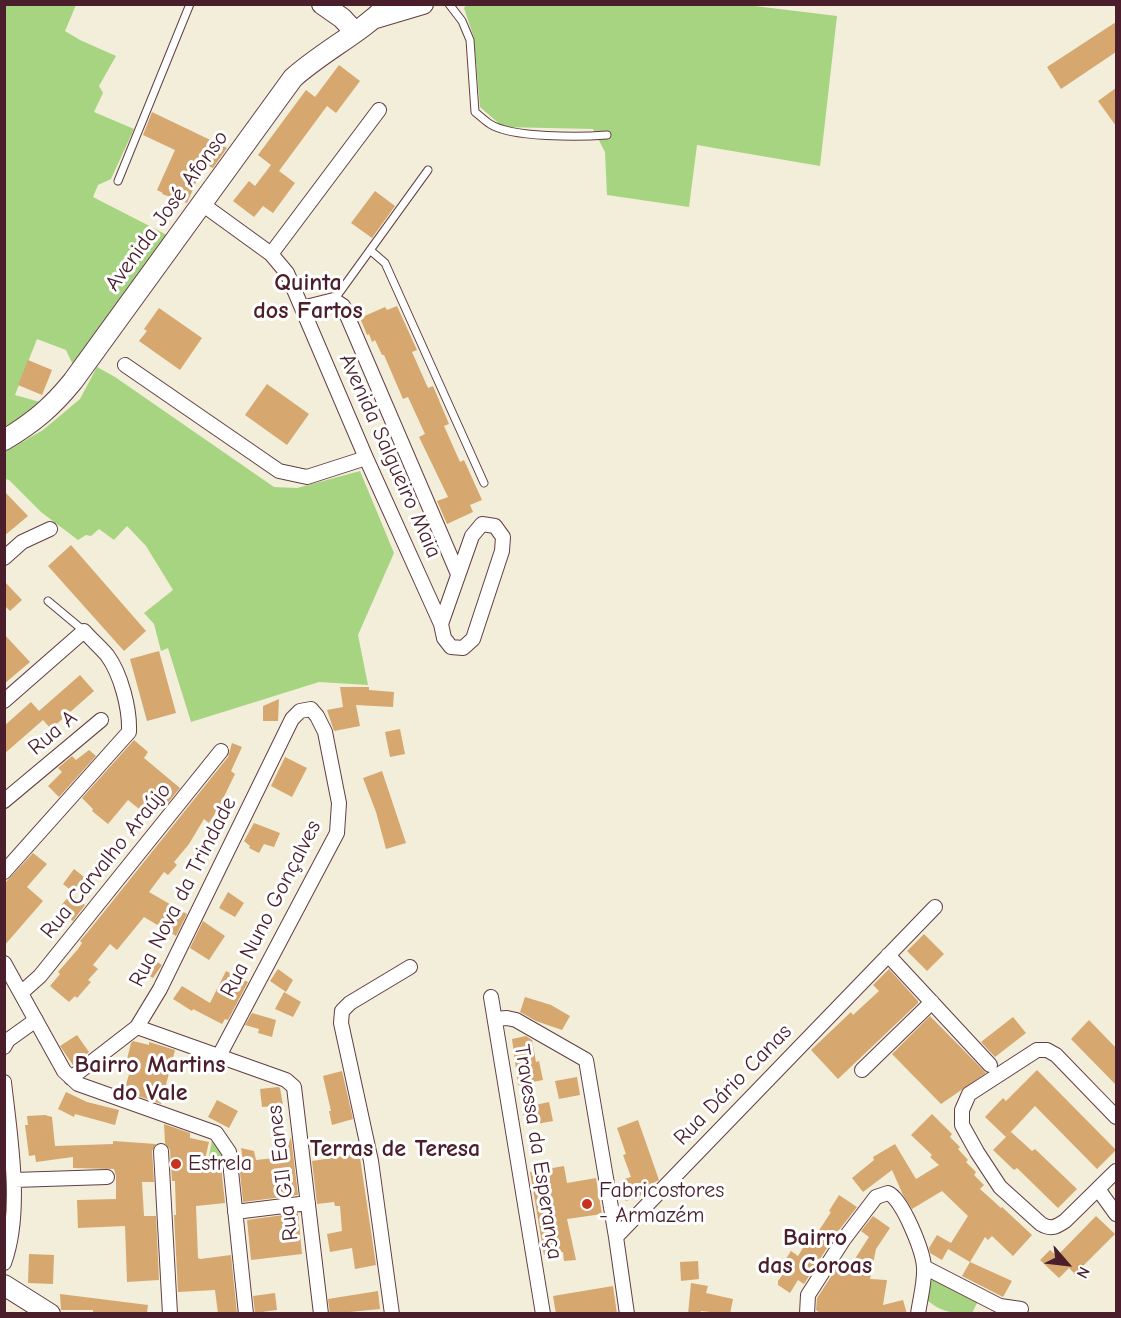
<!DOCTYPE html>
<meta charset="utf-8">
<style>
body{margin:0}
#map{position:relative;width:1121px;height:1318px;overflow:hidden;background:#f2eed9;font-family:"Comic Neue",sans-serif}
canvas{display:block}
.frame{position:absolute;inset:0;border:6px solid #4a1f2b;pointer-events:none}
.north{position:absolute;left:1037px;top:1234px;width:60px;height:60px;-webkit-text-stroke:4px #fff;paint-order:stroke;rotate:118deg;font-size:16px;font-weight:700;line-height:24px;text-align:center;color:#4a1f2b}
.north::after{content:'';display:block;margin:auto;width:21px;height:27px;background:#4a1f2b;clip-path:polygon(50% 0,100% 100%,50% 72%,0 100%)}
</style>
<div id="map">
<canvas width="1121" height="1318"></canvas>
<div class="frame"></div>
<div class="north">N</div>
</div>
<script>
const context = document.querySelector('canvas').getContext('2d');
context.lineJoin = 'round';
function fillPath(path, color) {
  context.fillStyle = color;
  context.fill(path, 'evenodd');
}
function stroke(path, color, width, dash) {
  context.strokeStyle = color;
  context.lineWidth = width;
  context.lineCap = dash ? 'butt' : 'round';
  context.setLineDash(dash || []);
  context.stroke(path);
}
function label(font, color, halo, rows, align = 'center') {
  context.font = font + ' "Comic Neue",sans-serif';
  context.lineWidth = 6;
  context.setLineDash([]);
  context.textBaseline = 'middle';
  context.strokeStyle = halo;
  context.fillStyle = color;
  for (const [text, x, y, turn = 0] of rows) {
    context.save();
    context.translate(x, y);
    context.rotate((+turn || 0) * Math.PI / 180);
    context.textAlign = isNaN(turn) ? turn : align;
    if (halo) context.strokeText(text, 0, 0);
    context.fillText(text, 0, 0);
    context.restore();
  }
}
fillPath(new Path2D(`
 M467 4H738L837 16 820 166 697 145 689 207 607 195 605 152 593 129 503 127 480 107 474 38 464 8Z
 M5 5H76L65 31 80 40 116 56 99 86 103 93 94 112 134 129 111 179 98 185 93 197 167 235 74 367 66 350 37 339 15 395 47 404 5 426Z
 M97 367 115 377 274 487 297 488 360 471 394 553 358 635 368 685 319 682 191 722 168 648 161 651 154 624 144 613 173 590 146 546 127 526 114 540 99 529 91 536 86 535 78 540 41 512 9 480 5 479V452L43 430 80 399Z
 M212 1140 223 1154 224 1160 209 1156Z
 M933 1280 978 1301 972 1313C953 1313 942 1313 927 1300L929 1283Z`), '#a7d481');
fillPath(new Path2D(`
 M1116 22V52L1061 89 1047 67Z
 M339 65 360 81 336 113 327 106 279 171 295 183 273 213 263 206 254 217 233 201 249 181 255 186 271 165 258 155 306 90 315 97Z
 M1116 88V126L1098 101Z
 M152 112 227 148 213 168 204 164 187 203 162 194 163 193 157 190 175 150 143 135Z
 M375 191 395 206 372 238 351 223Z
 M397 306 417 350 412 352 428 388 433 386 449 424 444 426 460 462 464 460 482 500 470 505 473 512 447 524 437 501 448 497 419 437 425 434 408 397 403 399 384 355H382L375 340 372 342 369 334 367 335 360 318 385 307 387 310Z
 M159 308 202 338 180 370 139 341 147 331 144 329Z
 M28 360 52 370 42 395 18 385Z
 M267 384 309 414 287 445 245 415Z
 M4 491 28 516 4 536Z
 M71 545 146 631 124 651 48 566Z
 M4 581 22 600 10 611 4 605Z
 M4 634 30 662 4 684Z
 M159 651 176 713 147 721 130 659Z
 M80 675 94 691 51 729 43 720 4 754V726L31 702 39 711Z
 M340 687H369V690L394 692 393 707 356 705 360 726 334 731 327 710 343 707Z
 M279 699 278 721H263V706Z
 M400 729 405 754 390 757 385 732Z
 M134 740 148 752 144 758 180 788 163 809 157 805 148 816 128 800 108 824 92 811 93 809 82 798Z
 M232 743 242 747 231 771 235 774 218 809 209 823 204 819 189 844 174 862 177 865 168 875 164 872 149 892 187 914 176 936 144 917 117 950 110 944 93 965 98 969 88 980 91 982 77 998 75 996 69 1002 50 986 60 974 58 972 78 949 82 943 80 941 87 933 228 757Z
 M89 750 96 756 59 797 48 786 62 772 58 768 72 756 76 760Z
 M285 757 307 768 292 797 271 786Z
 M382 771 406 843 386 849 376 812 363 778Z
 M254 823 280 833 274 847 264 844 259 853 249 848 250 846 244 841Z
 M33 853 47 864 27 887 43 901 4 946V884Z
 M74 869 88 880 76 894 63 884Z
 M228 892 244 903 235 917 219 908Z
 M71 894 85 905 73 921 58 909Z
 M203 921 225 936 209 960 190 948Z
 M924 934 944 954 927 971 907 951Z
 M146 955 162 965 153 978 137 968Z
 M278 969 293 980 286 992 270 981Z
 M889 969 918 1001V1003L838 1079 811 1050 851 1012 853 1015 879 991 873 985Z
 M226 971 248 982 228 1020 225 1019 222 1024 193 1009 192 1011 173 999 182 986 210 1003Z
 M284 992 301 1002 293 1017 275 1009Z
 M525 997 551 1005 570 1016 562 1030 536 1021 520 1012Z
 M252 1013 276 1020 272 1037 258 1033 259 1029 245 1025Z
 M930 1016 986 1073 941 1104 892 1054Z
 M1013 1017 1026 1033 995 1057 981 1042Z
 M1089 1020 1116 1048V1085L1071 1039Z
 M77 1035 89 1052 73 1065 60 1046Z
 M526 1036 532 1040 536 1062 539 1061 543 1080 518 1085 512 1039Z
 M133 1041 149 1045V1042L175 1050 161 1104 124 1091 133 1061 127 1059 131 1043Z
 M1037 1070 1116 1150 1097 1169 1035 1106 1006 1137 985 1117 1003 1098 1006 1101Z
 M342 1071 353 1119 332 1125 329 1111H331L323 1076Z
 M577 1077 580 1095 559 1099 555 1081Z
 M278 1087 280 1088 283 1105 262 1107 260 1089Z
 M66 1092 87 1102 119 1110 115 1125 75 1114 74 1117 58 1109Z
 M217 1100 238 1111 229 1128 208 1117Z
 M549 1102 553 1121 526 1126 522 1108Z
 M932 1114 952 1134 950 1137 960 1147 958 1149 968 1160 966 1162 976 1172 974 1175 984 1185 980 1189 1001 1208 1002 1207 1032 1235 1013 1256 992 1236 988 1240 985 1237 970 1262 948 1249 942 1260 930 1253 929 1248 937 1235 951 1243 968 1216 942 1191 912 1209 903 1195 892 1170 863 1192 852 1178 874 1160 873 1157 895 1144 916 1179 939 1165 930 1157 932 1155 911 1135Z
 M45 1115 52 1117 55 1146 113 1144V1141L156 1144 152 1151 154 1182H142L144 1216H156L159 1280 127 1282 125 1226 78 1228 77 1200 116 1199V1176L114 1169 73 1168V1157L36 1162 35 1155 29 1156 25 1125H28L27 1116Z
 M638 1120 659 1180 649 1185 651 1188 645 1194 626 1201 621 1190 624 1189 621 1180 631 1177 623 1155 626 1154 617 1128Z
 M164 1124 190 1133V1138L209 1142 203 1168 221 1166 225 1203 196 1206 198 1258 200 1259 231 1255 237 1314H218L215 1290 178 1292 174 1215H176L175 1181H172L170 1150 165 1143Z
 M1011 1132 1032 1151 1035 1149 1077 1189 1058 1208 1017 1168 1014 1170 993 1150Z
 M291 1137 298 1195 243 1202 238 1153H242L241 1148 254 1151 256 1160 284 1157Z
 M359 1151 376 1265 355 1269 352 1248 330 1252 327 1234 342 1231 340 1206H335L334 1202 317 1204 312 1161 345 1156 344 1154Z
 M564 1166 567 1183 596 1178 602 1214 567 1219 576 1260 564 1261 563 1252 544 1255 530 1172Z
 M839 1195 857 1207 836 1234 804 1284 798 1280 790 1293 778 1285V1281L785 1271 780 1268 791 1251 798 1256 814 1230 818 1232 831 1212 829 1211Z
 M298 1213 302 1254 251 1260 247 1220Z
 M873 1216 890 1228 876 1249 870 1279 887 1280 883 1305 903 1300 907 1314H821L816 1310 817 1298 840 1263 849 1268 869 1237 861 1231Z
 M1096 1216 1115 1234 1075 1274 1069 1268 1059 1278 1040 1260 1050 1250 1057 1256Z
 M29 1254 54 1255 53 1284 28 1283Z
 M698 1261 699 1279 681 1281 680 1262Z
 M970 1262 1012 1281 1003 1297 962 1276Z
 M691 1283 708 1286 706 1293 733 1299 730 1314 701 1311 700 1314H688Z
 M613 1286 617 1314H556L553 1296Z
 M378 1291 380 1309 330 1314 328 1299Z
 M275 1293 277 1310 255 1313 253 1296Z
 M60 1294 148 1305 147 1313H93V1310H61Z`), '#d6a76f');
const lane = new Path2D(`
 M449 4 462 21 470 40 475 112C480 116 485 121 490 124 511 138 581 137 607 135
 M118 181 190 4
 M370 250 385 263 484 483
 M334 300 428 170
 M48 601 84 631`);
const street = new Path2D(`
 M202 204 271 254 287 273 366 458 441 624
 M271 254 379 110
 M302 308 334 300 343 306 458 574
 M125 365 279 471 307 477 366 458
 M482 524 495 526 503 537 502 551 473 639 463 648 451 647 444 638 441 624 472 536Z
 M4 558 22 542 50 529
 M4 701 84 631C91 639 100 647 107 655 121 674 130 709 129 732L4 872
 M4 801 101 720
 M888 955 990 1065
 M4 963 64 1071 78 1084 216 1133 229 1152 246 1314
 M21 993 40 976 221 751
 M491 997 543 1314
 M495 1019 507 1018 516 1020 586 1060 616 1237
 M137 1027 286 1080 294 1087 321 1314
 M4 1047 8 1040 36 1020
 M862 1070 932 1002
 M71 1078 137 1027 160 989 292 719 300 711 311 709 317 716 325 732 339 803 337 833 219 1056
 M4 1082C10 1137 23 1211 4 1263
 M1116 1117 1056 1055 1047 1050H1037L969 1094 962 1110V1125L977 1152 1000 1187 1041 1224C1051 1230 1056 1227 1065 1221L1116 1171
 M161 1151 170 1314
 M14 1180 107 1177
 M1098 1189 1116 1214
 M235 1212 308 1203
 M924 1267 1000 1306 1021 1309
 M392 1314 371 1161 341 1023 342 1011 350 1003 410 967
 M627 1314 616 1237 935 907
 M807 1314 808 1295 844 1239 876 1197 888 1193C902 1198 923 1251 924 1267 925 1282 920 1299 918 1314`);
const secondary = new Path2D(`
 M322 4 342 18 355 32
 M376 18 423 4
 M4 440C33 423 52 407 73 381L293 78C323 51 361 33 389 4
 M4 1285 50 1314`);
stroke(lane, '#633e45', 9);
stroke(street, '#633e45', 16);
stroke(secondary, '#633e45', 22);
stroke(lane, '#fff', 7);
stroke(street, '#fff', 14);
stroke(secondary, '#fff', 20);
for (const [x, y, r, color] of [
 [176,1164,6,"#c8321e"],
 [587,1204,6,"#c8321e"]
]) {
  const dot = new Path2D();
  dot.arc(x, y, r, 0, 2 * Math.PI);
  context.fillStyle = color;
  context.fill(dot);
  stroke(dot, '#fff', 2);
}
label('22px', '#4a1f2b', '#fff', [
 ["Avenida José Afonso",167,211,-54],
 ["Avenida Salgueiro Maia",390,456,66],
 ["Rua A",53,733,-40],
 ["Rua Carvalho Araújo",106,861,-51],
 ["Rua Nova da Trindade",183,892,-63],
 ["Rua Nuno Gonçalves",271,909,-63],
 ["Rua Dário Canas",733,1085,-46],
 ["Travessa da Esperança",538,1152,81],
 ["Rua GIl Eanes",283,1173,-97]
]);
label('22px', '#4a1f2b', '#fff', [
 ["Estrela",188,1164],
 ["Fabricostores",599,1191],
 ["- Armazém",599,1216]
], 'left');
label('bold 24px', '#4a1f2b', '#fff', [
 ["Quinta",308,283],
 ["dos Fartos",308,311],
 ["Bairro Martins",150,1065],
 ["do Vale",150,1093],
 ["Terras de Teresa",395,1149],
 ["Bairro",815,1238],
 ["das Coroas",815,1266]
]);
</script>
